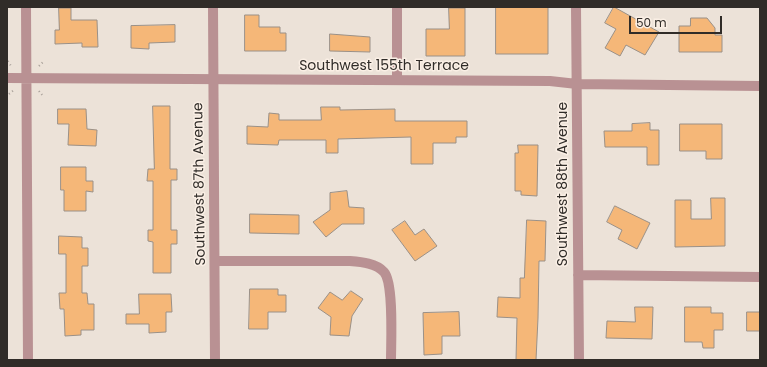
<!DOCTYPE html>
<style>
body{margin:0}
#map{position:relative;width:767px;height:367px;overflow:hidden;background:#ece2d8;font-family:Poppins,sans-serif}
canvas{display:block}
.frame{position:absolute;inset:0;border:8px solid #302c28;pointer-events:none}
.scale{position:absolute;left:629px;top:16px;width:93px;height:18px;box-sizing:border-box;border:2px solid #302c28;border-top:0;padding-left:5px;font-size:12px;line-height:14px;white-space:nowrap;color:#302c28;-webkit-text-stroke:3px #faefe5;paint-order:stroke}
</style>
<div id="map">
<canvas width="767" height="367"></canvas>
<div class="frame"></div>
<div class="scale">50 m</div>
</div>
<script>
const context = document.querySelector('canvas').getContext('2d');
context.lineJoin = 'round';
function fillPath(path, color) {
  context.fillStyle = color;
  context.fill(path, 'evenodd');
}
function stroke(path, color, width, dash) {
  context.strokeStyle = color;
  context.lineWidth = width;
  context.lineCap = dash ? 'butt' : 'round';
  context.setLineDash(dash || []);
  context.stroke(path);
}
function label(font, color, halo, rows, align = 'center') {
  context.font = font + ' Poppins,sans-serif';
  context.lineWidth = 3;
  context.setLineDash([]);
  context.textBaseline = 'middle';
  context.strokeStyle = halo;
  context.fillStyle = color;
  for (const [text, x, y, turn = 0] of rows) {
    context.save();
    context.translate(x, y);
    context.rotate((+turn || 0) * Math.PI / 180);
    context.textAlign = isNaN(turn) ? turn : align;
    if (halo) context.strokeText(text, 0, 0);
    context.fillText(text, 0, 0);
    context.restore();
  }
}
const building = new Path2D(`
 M496 7H548V54H496Z
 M614 7 659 32 645 55 626 45 620 56 605 48 616 29 605 23Z
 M59 8H71V20H97L98 47H82V43L55 44V30H59Z
 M449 8H465V56H426V29H449Z
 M245 15H259V27H280V33H286V51H245Z
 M691 18H707L715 28V35H722V52H679V26H690Z
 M175 25V42L149 43V49L131 48V26Z
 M330 34 370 37V52L330 51Z
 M153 106H170V169H177V180H171V230H177V244H171V273H153V242L148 241V230H153V181H147L148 169H154Z
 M321 107H340V110L395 109V121H467V137H456V143H433V164H411V137L338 139V153H326V140H279L278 145 247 144V126L268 127 269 113 279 114V120H321Z
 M58 109H86L87 129 97 130 96 146 68 145 69 124H58Z
 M650 123V130H659V165H647V147H605L604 131H632V124Z
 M680 124H722V159H706V151H680Z
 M518 145H538L537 196 521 195V191H515V153H518Z
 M61 167H86V181H93V192L86 191V211H64V190H61Z
 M347 191 349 207 364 208V224H342L326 237 313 222 330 210V193Z
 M711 198H725V246L675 247V200H691V219H711Z
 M615 206 650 223 637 249 618 239 622 230 607 222Z
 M250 214 299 215V234L250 233Z
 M527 220 546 221 545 261H539L538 318 536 360H516L517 318 497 317 498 297 520 298V278H524Z
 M405 221 415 235 424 229 437 246 415 261 392 230Z
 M59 236 82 237V248H88V266H82V293H87L88 304H94V330H81V335L65 336 64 309H60L59 293H66V254H59Z
 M250 289H278V295H286V312H268V329H249Z
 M351 291 363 299 352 316 349 336 330 335 331 317 318 308 330 292 342 300Z
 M139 294H171L172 312H166V332L149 333V324H126V314H139Z
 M635 307H653L652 339 606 338 607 321 635 322Z
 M685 307H711V313H723V330H714V348H703L702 342H685Z
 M459 312 460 336H442V354L424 355 423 313Z
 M747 312H760V331H747Z`);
fillPath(building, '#f5b778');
stroke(building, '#9a9087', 1);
stroke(new Path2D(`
 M8 61 11 66
 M39 66 44 61
 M39 91 43 96
 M9 94 14 90`), '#a69e97', 2, [1, 3]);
stroke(new Path2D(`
 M26 7 28 360
 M397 7V80
 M576 7 579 360
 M7 78 550 81 577 84 760 86
 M215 261H349C361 262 376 263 384 272 394 283 391 343 391 360
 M578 275 760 277`), '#b99193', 10);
stroke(new Path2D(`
 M213 7 215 360`), '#b99193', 10);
label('14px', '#302c28', '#faefe5', [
 ["Southwest 155th Terrace",384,66],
 ["Southwest 87th Avenue",200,184,-91],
 ["Southwest 88th Avenue",563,184,-90]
]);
</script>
